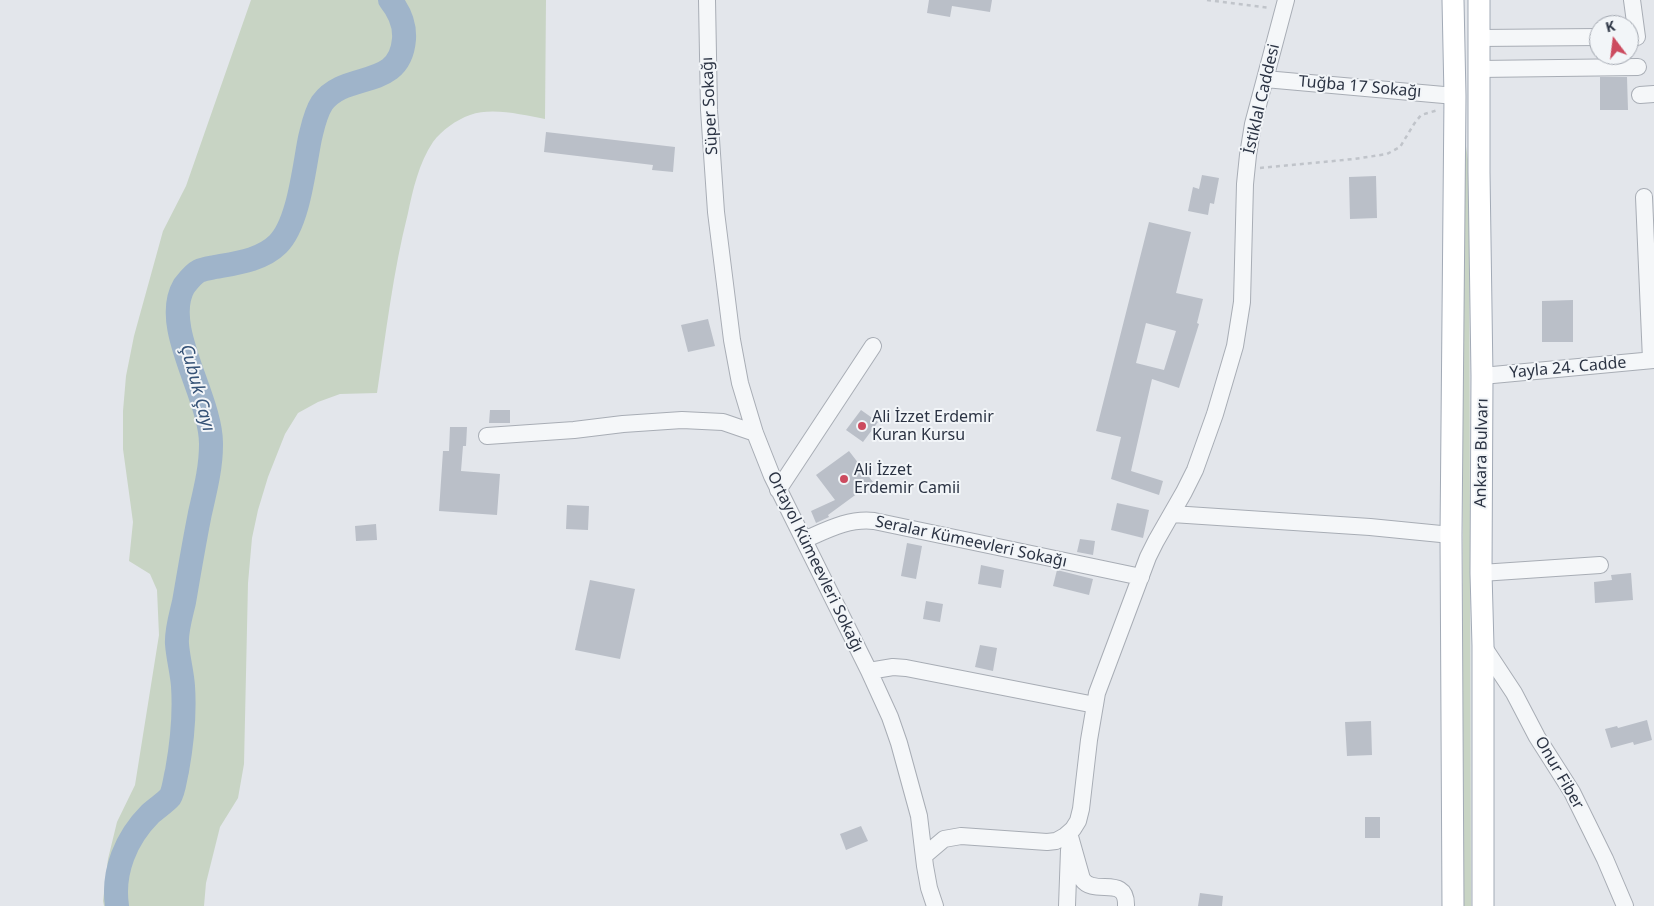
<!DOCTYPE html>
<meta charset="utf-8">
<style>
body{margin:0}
#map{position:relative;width:1654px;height:906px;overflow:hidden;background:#e3e6eb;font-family:"Noto Sans",sans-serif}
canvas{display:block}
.north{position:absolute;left:1589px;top:15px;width:50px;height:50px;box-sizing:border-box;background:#f2f5f8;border:1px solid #a2a7b0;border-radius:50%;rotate:345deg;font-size:14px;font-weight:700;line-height:20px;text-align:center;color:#2b3343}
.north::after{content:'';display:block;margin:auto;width:18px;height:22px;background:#cc4b5f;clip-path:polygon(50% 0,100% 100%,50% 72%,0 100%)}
</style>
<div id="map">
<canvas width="1654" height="906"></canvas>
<div class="north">K</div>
</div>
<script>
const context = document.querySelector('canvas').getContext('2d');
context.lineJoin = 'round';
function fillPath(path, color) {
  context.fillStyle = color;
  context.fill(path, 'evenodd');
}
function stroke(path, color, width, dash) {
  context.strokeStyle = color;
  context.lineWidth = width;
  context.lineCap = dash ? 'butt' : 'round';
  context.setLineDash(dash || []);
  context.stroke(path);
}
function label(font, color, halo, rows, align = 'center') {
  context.font = font + ' "Noto Sans",sans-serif';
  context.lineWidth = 4;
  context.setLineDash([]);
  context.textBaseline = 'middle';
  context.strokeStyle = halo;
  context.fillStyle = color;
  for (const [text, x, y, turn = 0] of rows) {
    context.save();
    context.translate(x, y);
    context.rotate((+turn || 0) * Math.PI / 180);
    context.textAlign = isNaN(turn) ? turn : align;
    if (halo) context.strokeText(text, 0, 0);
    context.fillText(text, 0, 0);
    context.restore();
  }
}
fillPath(new Path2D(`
 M251 0H546L545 119C522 115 493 107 470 115 456 120 442 130 433 142 419 163 413 189 408 213 393 272 386 333 377 393L340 394 318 402 298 413 285 434 268 477 258 510 252 538 248 583 244 764 238 798 220 827 206 883 204 906H104L103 901 108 859 117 822 135 785 159 635 157 590 150 574 129 561 133 522 123 449V411L126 376 134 336 163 231 186 186Z
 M1465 139 1469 167 1471 906H1464C1462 660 1464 414 1461 168Z`), '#c8d4c4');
stroke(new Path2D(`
 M117 906C112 872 126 838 150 814 155 809 166 802 170 797 174 791 175 778 177 771 182 743 185 715 183 686 182 672 178 658 177 644 176 631 181 615 184 602 189 573 194 543 200 513 205 491 211 468 211 445 212 398 160 327 184 286 188 281 193 274 199 271 203 269 210 268 215 267 237 263 262 260 278 244 299 223 304 167 310 138 313 126 315 114 322 103 346 70 400 91 404 39 405 24 399 11 390 0`), '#9fb4ca', 24);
fillPath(new Path2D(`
 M929 0H992L990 12 952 6 950 17 927 13Z
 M1600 77H1627L1628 110H1600Z
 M546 132 675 147 673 172 652 170 653 165 544 152Z
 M1202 175 1219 178 1214 204 1210 203 1208 215 1188 211 1193 187 1199 189Z
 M1376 176 1377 218 1350 219 1349 177Z
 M1149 222 1191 232 1176 293 1203 299 1197 323 1199 324 1179 388 1152 379 1131 471 1163 481 1159 495 1111 479 1121 437 1096 431ZM1146 323 1176 331 1164 370 1136 363Z
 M1573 300V342H1542V301Z
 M708 319 715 346 688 352 681 325Z
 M490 410H510V423H489Z
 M861 410 878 422 863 442 846 430Z
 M450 427H467L466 446H463L461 471 500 474 497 515 439 511 443 451H449Z
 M849 451 873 482 828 515 829 517 816 523 811 511 835 500 816 475Z
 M1117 503 1149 510 1143 538 1111 530Z
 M567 505 589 506 588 530 566 529Z
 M376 524 377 540 356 541 355 526Z
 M1080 539 1095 541 1093 555 1077 552Z
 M907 543 922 546 916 579 901 576Z
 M981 565 1004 570 1001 588 978 584Z
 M1057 570 1093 579 1089 595 1053 586Z
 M1631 573 1633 600 1595 603 1594 582 1612 580 1611 575Z
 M590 580 635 589 620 659 575 650Z
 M926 601 943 604 940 622 923 619Z
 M980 645 997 648 993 671 975 667Z
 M1647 720 1652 740 1634 745 1633 742 1611 748 1605 729 1617 726 1618 728Z
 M1371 721 1372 755 1347 756 1345 722Z
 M1365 817H1380V838H1365Z
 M861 826 868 841 846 850 840 834Z
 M1200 893 1223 896 1222 906H1198Z`), '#babfc8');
const minor = new Path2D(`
 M707 0 709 110 716 212 732 340 740 383 755 433 772 476 869 671 890 717 899 743 919 816 925 866 929 888 935 906
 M1629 37H1637L1632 0
 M1479 38 1599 37
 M1479 69 1638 67
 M1265 79 1455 96
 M1640 95 1654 94
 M1644 197 1651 360
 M1482 376 1654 360
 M487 436 574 430 623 424 682 420 723 422 755 433
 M778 490 873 346
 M1172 514 1370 527 1451 535
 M804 540C827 530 849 518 874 521L1141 577
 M1481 573 1600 565
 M1483 646 1514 693 1537 737 1572 792 1605 859 1625 906
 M869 671 893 667 906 668 1095 705
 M1069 833 1082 879C1094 897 1127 874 1126 906
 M924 856 944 839 961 836 1047 842 1056 841 1065 836 1073 829 1078 821 1081 809 1089 740 1097 693 1148 557 1156 541 1184 492 1195 470 1215 414 1235 346 1242 302 1245 184 1248 155 1253 124 1286 0
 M1067 906 1069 850`);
const major = new Path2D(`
 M1479 0V172L1482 376 1481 573 1483 646V906
 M1453 906 1451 535 1455 96 1453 0`);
stroke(minor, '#a8adb5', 18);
stroke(major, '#a2aab6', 23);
stroke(new Path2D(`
 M1207 0 1270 8
 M1260 168 1354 159 1387 154 1400 147 1414 124 1421 115 1438 110`), '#c0c4ca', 2.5, [4, 4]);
stroke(minor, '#f5f7f9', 16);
stroke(major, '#fff', 21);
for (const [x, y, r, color] of [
 [862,426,5,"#cc4b5f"],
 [844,479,5,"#cc4b5f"]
]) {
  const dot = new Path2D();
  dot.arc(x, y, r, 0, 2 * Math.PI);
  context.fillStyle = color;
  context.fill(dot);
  stroke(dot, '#f2f5f8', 2);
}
label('16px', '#2b3343', '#f2f5f8', [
 ["Tuğba 17 Sokağı",1360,87,5],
 ["İstiklal Caddesi",1262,99,-77],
 ["Süper Sokağı",710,106,-93],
 ["Yayla 24. Cadde",1568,368,-5],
 ["Ankara Bulvarı",1482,453,-89],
 ["Seralar Kümeevleri Sokağı",971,542,12],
 ["Ortayol Kümeevleri Sokağı",815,562,64],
 ["Onur Fiber",1559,773,60]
]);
label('16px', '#2b3343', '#f2f5f8', [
 ["Ali İzzet Erdemir",872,417],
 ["Kuran Kursu",872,435],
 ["Ali İzzet",854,470],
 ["Erdemir Camii",854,488]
], 'left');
label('italic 18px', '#355276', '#f2f5f8', [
 ["Çubuk Çayı",197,388,75]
]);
</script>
